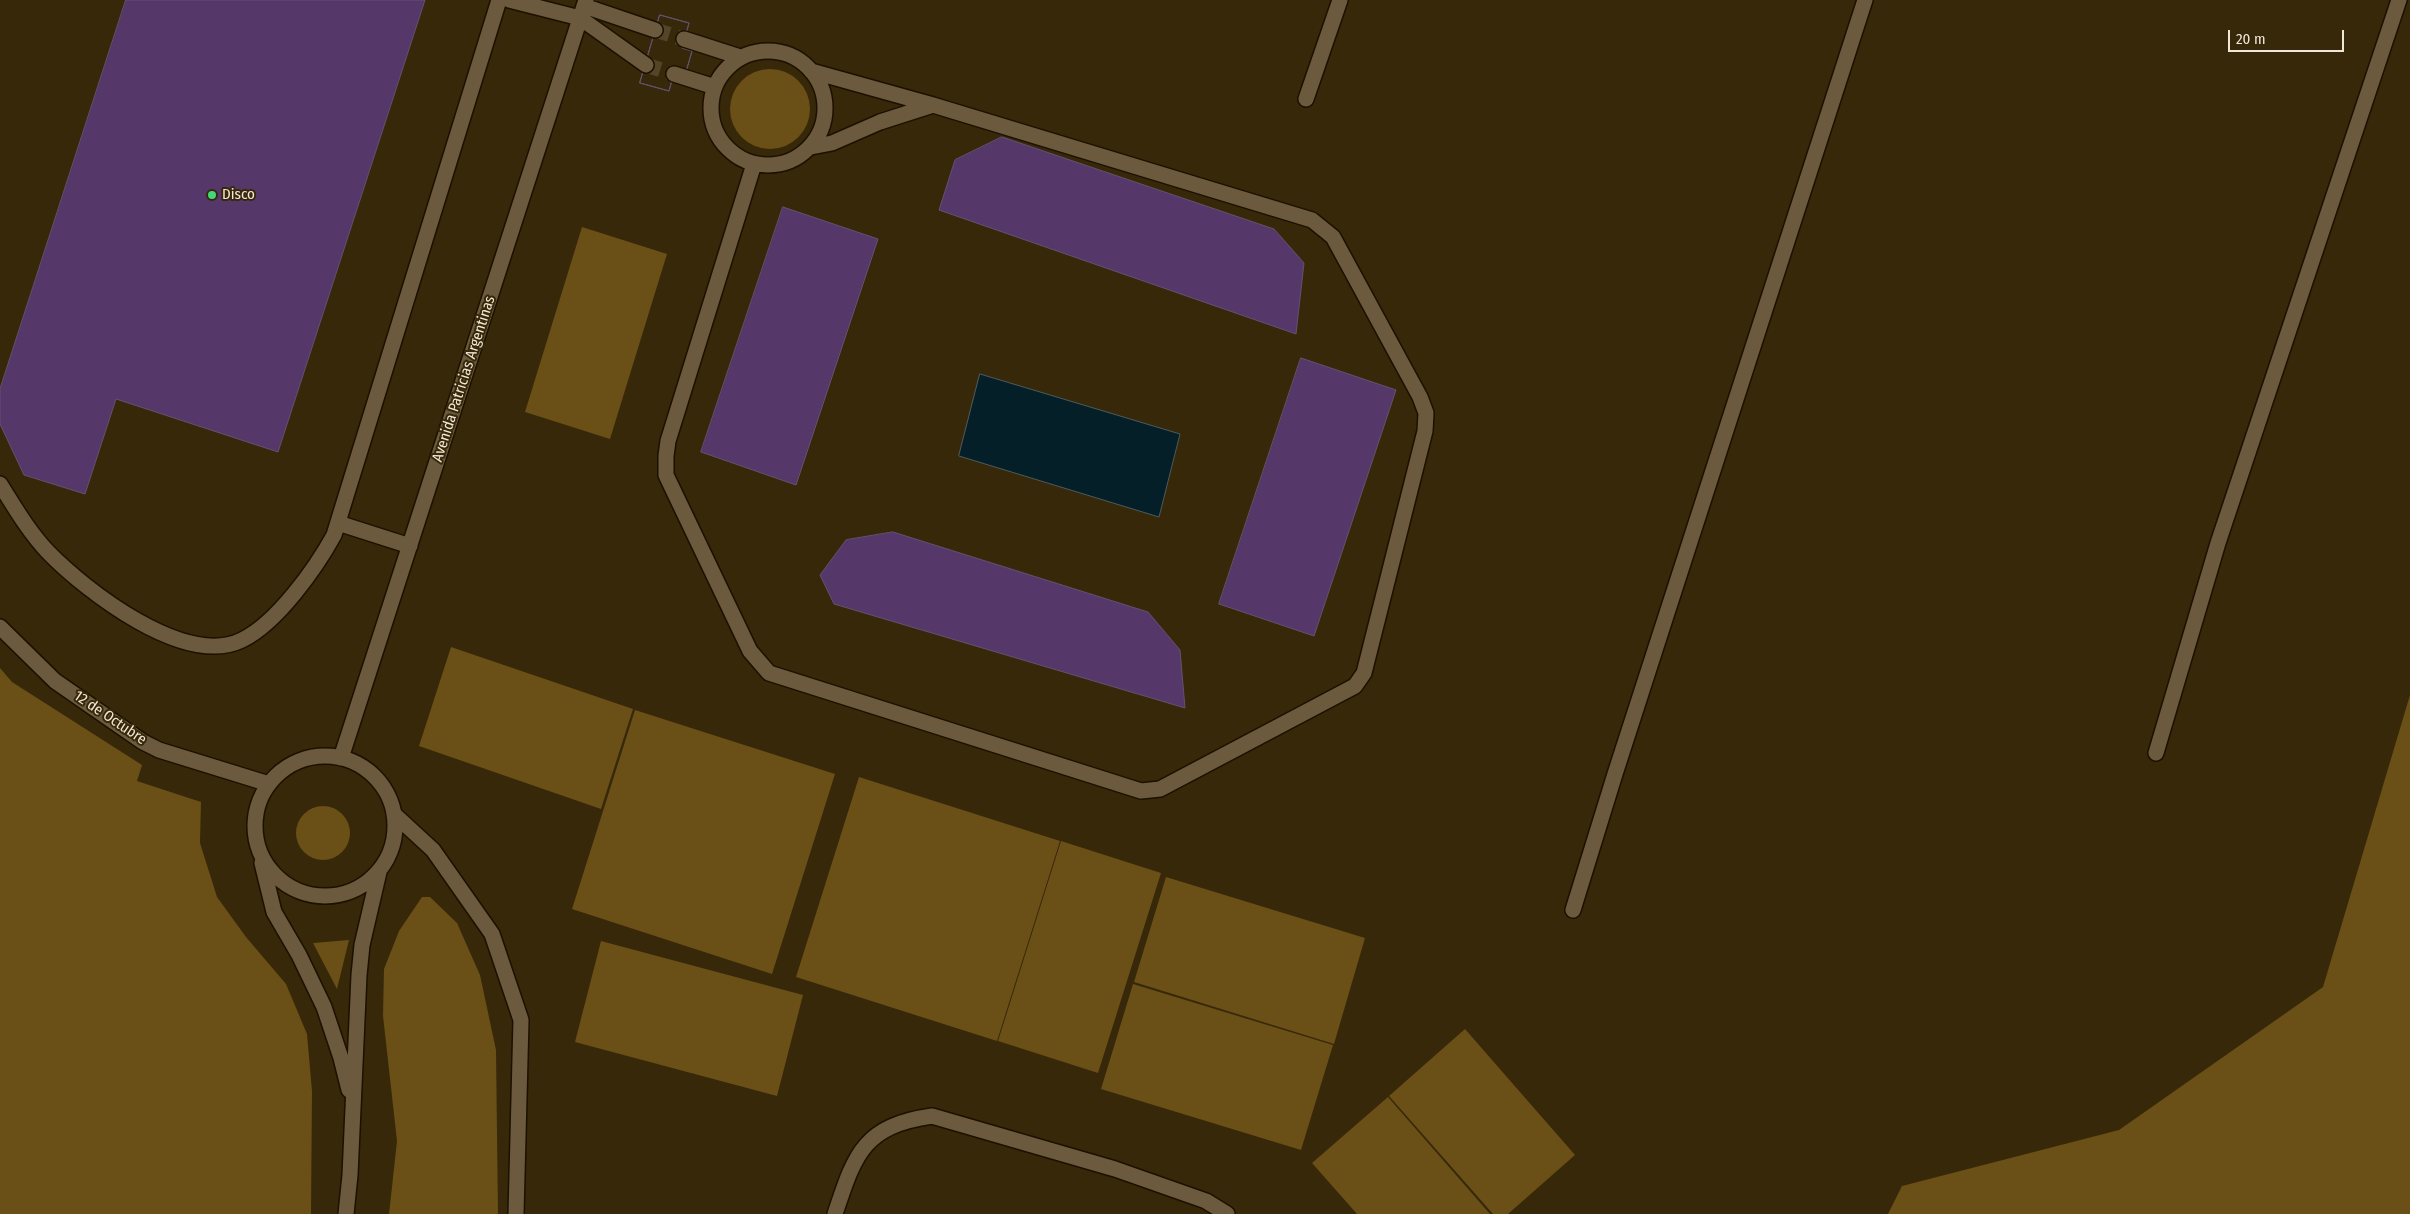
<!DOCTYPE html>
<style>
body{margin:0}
#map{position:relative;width:2410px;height:1214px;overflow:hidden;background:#37280a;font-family:"Fira Sans Condensed",sans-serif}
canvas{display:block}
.scale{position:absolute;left:2228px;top:30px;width:116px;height:22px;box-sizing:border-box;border:2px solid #f1e7d7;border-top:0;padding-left:6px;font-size:15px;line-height:18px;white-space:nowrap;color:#f1e7d7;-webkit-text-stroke:4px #37280a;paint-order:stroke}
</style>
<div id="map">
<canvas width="2410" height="1214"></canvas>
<div class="scale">20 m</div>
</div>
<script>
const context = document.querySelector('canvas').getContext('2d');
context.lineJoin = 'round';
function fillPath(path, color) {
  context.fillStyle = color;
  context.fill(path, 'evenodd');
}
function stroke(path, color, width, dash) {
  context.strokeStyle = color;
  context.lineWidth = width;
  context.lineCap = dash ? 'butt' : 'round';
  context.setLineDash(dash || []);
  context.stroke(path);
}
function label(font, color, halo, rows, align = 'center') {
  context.font = font + ' "Fira Sans Condensed",sans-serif';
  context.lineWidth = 4;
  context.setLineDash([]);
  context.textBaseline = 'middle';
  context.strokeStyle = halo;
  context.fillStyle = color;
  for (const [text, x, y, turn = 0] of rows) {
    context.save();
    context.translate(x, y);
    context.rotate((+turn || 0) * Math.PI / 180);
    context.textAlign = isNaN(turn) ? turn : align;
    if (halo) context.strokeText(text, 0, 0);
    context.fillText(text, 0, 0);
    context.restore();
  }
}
fillPath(new Path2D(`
 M730 109a40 40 0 1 1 80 0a40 40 0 1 1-80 0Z
 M582 227 667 254 610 439 525 412Z
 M451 647 633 709 601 809 419 746Z
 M0 668 12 682 142 765 137 781 201 802 200 843 217 897 246 937 286 984 307 1034 312 1091 311 1214H0Z
 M2410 695V1214H1888L1902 1186 2119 1130 2323 987Z
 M635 710 835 774 772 974 572 909Z
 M859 777 1060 841 997 1041 796 977Z
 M296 833a27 27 0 1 1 54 0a27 27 0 1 1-54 0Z
 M1061 841 1161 873 1098 1073 998 1041Z
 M1166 877 1365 938 1334 1044 1134 982Z
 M422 897H430L457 923 480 975 496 1050 498 1214H389L397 1141 383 1016 384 969 399 931Z
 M349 940 337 989 313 943Z
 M601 941 803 995 777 1096 575 1042Z
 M1133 984 1333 1045 1301 1150 1101 1089Z
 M1465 1029 1575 1155 1508 1214H1493L1389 1096Z
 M1388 1097 1490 1214H1357L1312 1163Z`), '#6a4f17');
const water = new Path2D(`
 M980 374 1180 434 1159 517 959 456Z`);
fillPath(water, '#051f29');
stroke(water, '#4c5b5d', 1);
const building = new Path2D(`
 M126 0H425L278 452 116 399 85 494 24 475 0 424V389Z
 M660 15 689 23 682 48 692 51 686 72 675 69 669 91 640 83Z
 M660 15 689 23 682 48 692 51 686 72 675 69 669 91 640 83Z
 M1002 137 1274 229 1304 263 1296 334 939 210 955 160Z
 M783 207 878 239 796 485 701 452Z
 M1301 358 1396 390 1314 636 1219 604Z
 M893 532 1148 612 1180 650 1185 708 834 604 820 575 846 540Z`);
fillPath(building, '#56376a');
stroke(building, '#63526f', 1);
stroke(new Path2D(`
 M655 30 684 39
 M646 65 674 74`), '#534529', 15, [15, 8]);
const minor = new Path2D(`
 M509 0 580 18 646 65
 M584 6 655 30
 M684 39 740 57
 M711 108a57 57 0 1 1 114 0a57 57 0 1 1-114 0Z
 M674 74 715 87
 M1306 99 1340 0
 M811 147 832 143 880 122 933 105
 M754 164 668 441 666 456V475L750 651 769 673 1141 791 1160 789 1355 686 1364 673 1425 431 1426 413 1420 397 1333 237 1312 220 933 105 811 71
 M0 484C15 508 29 532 48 552 86 591 185 668 242 640 277 623 316 568 334 535L499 0
 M338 523 410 546
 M0 627 55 681 143 742 159 750 269 784
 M2156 753 2218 543 2399 0
 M255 826a70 70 0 1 1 140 0a70 70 0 1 1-140 0Z
 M341 758 586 0
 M395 815 433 850 492 934 521 1020 516 1214
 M262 863 274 912 299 955 324 1007 341 1058 349 1090
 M1573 910 1615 774 1865 0
 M346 1214 350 1175 359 975 362 945 379 872
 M835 1214C855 1154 863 1126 932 1116L1115 1169 1206 1201 1227 1214`);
stroke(minor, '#1c1100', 18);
stroke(minor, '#6b5a3d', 15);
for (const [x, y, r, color] of [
 [212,195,5,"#44d77a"]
]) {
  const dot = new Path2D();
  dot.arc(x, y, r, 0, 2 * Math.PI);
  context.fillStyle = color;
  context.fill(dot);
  stroke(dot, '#37280a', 2);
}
label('15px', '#f1e7d7', '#37280a', [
 ["Disco",222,195]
], 'left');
label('15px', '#f1e7d7', '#37280a', [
 ["Avenida Patricias Argentinas",464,379,-72],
 ["12 de Octubre",110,718,34]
]);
</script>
